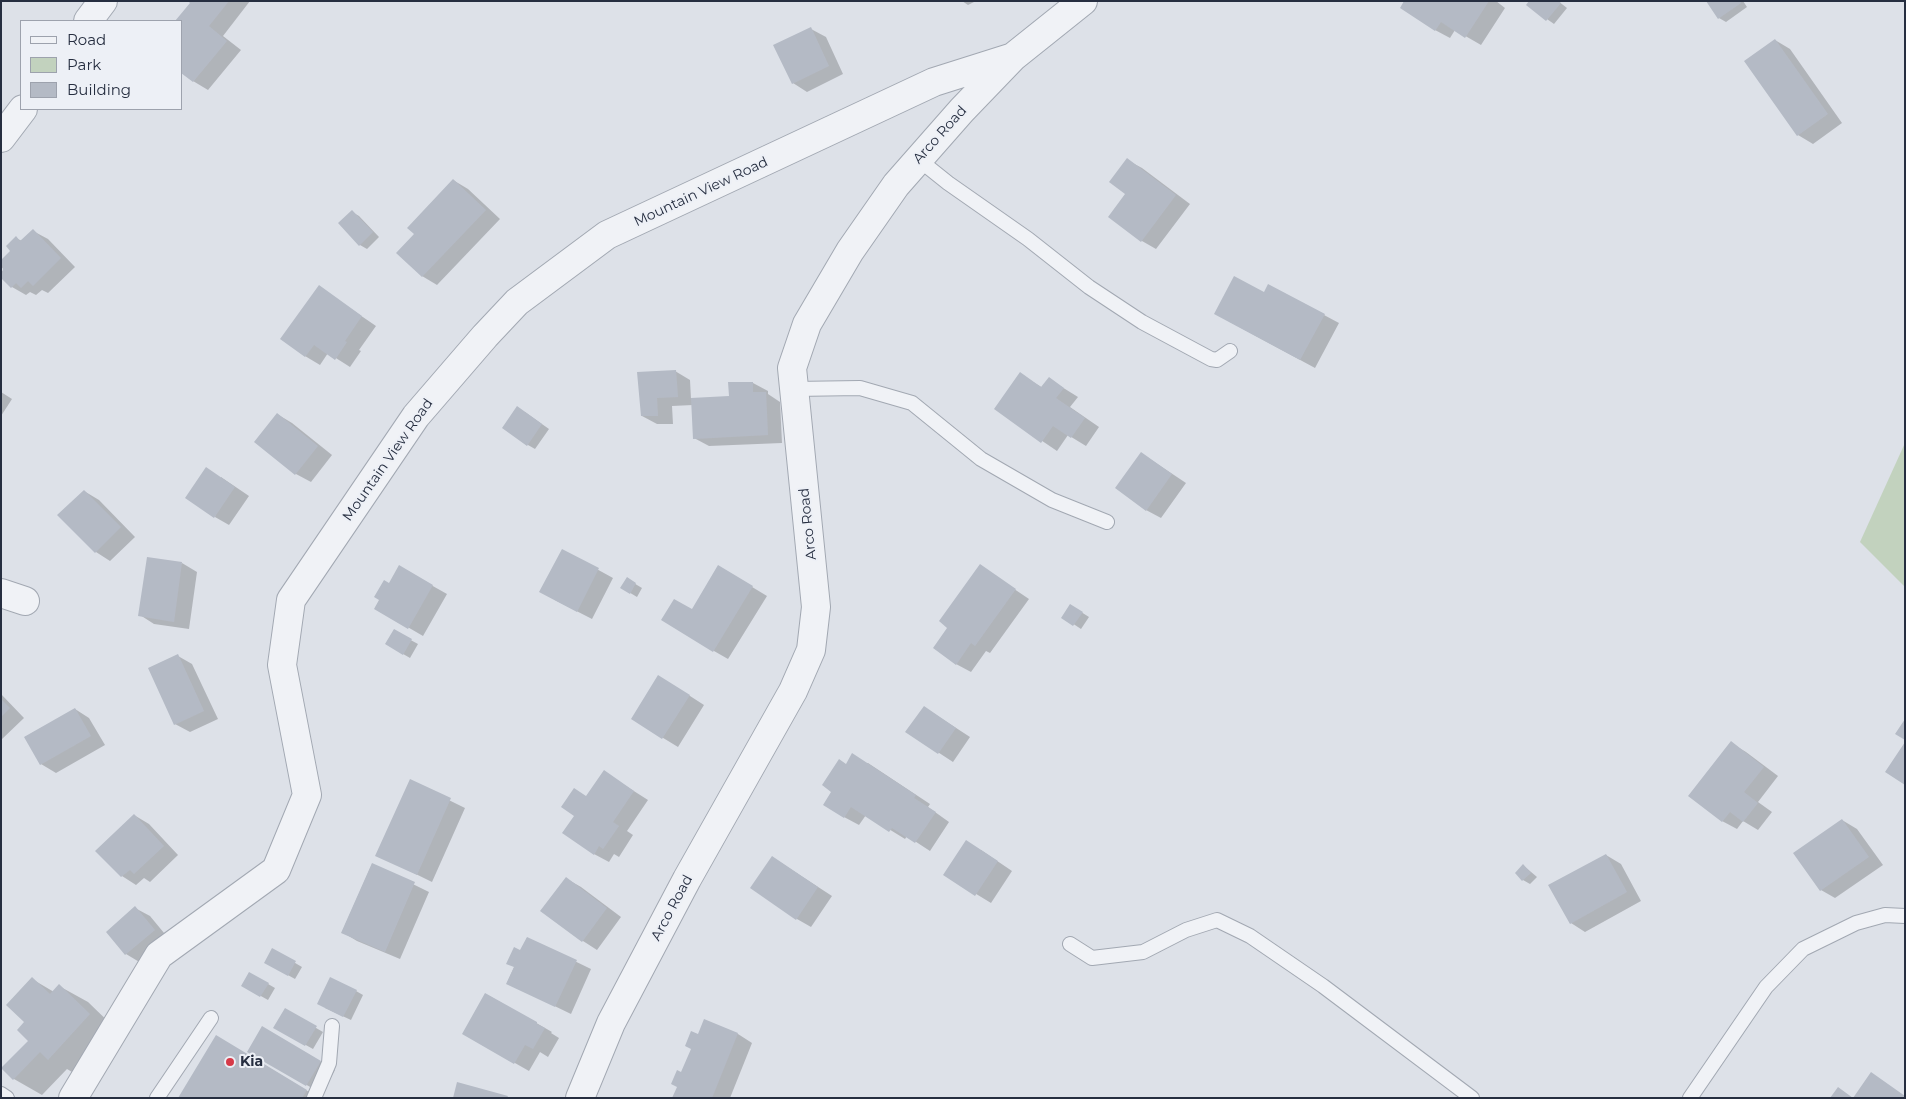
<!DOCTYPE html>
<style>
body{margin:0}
#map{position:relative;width:1906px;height:1099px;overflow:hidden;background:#dde1e8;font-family:Montserrat,sans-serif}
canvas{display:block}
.frame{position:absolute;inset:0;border:2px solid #262e40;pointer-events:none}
.legend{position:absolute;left:20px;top:20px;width:162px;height:90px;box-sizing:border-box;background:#edf0f6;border:1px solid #9da2ad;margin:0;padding:6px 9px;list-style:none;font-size:15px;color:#262e40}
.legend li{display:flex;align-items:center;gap:10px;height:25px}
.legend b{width:25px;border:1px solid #9da2ad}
</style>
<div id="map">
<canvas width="1906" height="1099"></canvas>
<div class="frame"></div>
<ul class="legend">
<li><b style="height:6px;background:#f0f2f6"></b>Road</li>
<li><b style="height:14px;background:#c2d2be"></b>Park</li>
<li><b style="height:14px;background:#b4bac5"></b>Building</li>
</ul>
</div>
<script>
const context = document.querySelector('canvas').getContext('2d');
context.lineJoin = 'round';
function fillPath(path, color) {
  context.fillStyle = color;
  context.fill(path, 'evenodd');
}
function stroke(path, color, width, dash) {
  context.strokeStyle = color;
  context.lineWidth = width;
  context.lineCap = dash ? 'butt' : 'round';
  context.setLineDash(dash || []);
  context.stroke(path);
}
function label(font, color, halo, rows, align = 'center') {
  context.font = font + ' Montserrat,sans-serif';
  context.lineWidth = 4;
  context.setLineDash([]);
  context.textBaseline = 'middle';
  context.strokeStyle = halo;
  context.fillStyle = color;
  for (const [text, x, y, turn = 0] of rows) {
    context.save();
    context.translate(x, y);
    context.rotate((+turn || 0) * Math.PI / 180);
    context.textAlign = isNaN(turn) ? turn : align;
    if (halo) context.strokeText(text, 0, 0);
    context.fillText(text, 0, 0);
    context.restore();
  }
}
fillPath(new Path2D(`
 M1905 443V587L1860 542Z`), '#c2d2be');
fillPath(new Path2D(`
 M190 1H250L223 36 241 50 208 90 193 81 181 21H177L192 3Z
 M962 1H976L968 5Z
 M1406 1H1496L1505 8 1481 45 1455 30 1450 38 1435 30Z
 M1558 1 1567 8 1554 24 1527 5Z
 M1707 1H1743L1747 7 1726 22 1719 18Z
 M811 29 826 37 843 74 807 92 793 83Z
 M1775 40 1790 49 1842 123 1813 144 1798 135Z
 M1127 160 1142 168 1190 204 1156 249 1142 241 1127 194Z
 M453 180 468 189 500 219 437 285 422 276 416 234Z
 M352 212 359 216 379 237 367 249 360 245Z
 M33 231 48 239 75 267 48 293 42 290 36 295 30 292 26 295 12 287 1 276V272L4 270 1 266V262L12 251 16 238 22 241Z
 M319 287 376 326 359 350 361 351 350 367 328 353 320 365 305 356Z
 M1264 293 1324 315 1339 323 1315 368 1230 322Z
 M675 371 690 380 691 399 730 397 753 383 768 391V394L780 402 782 443 709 446 694 438 693 405 672 406 673 424H657L642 416Z
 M1020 374 1043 388 1049 379 1078 397 1070 407 1099 427 1086 446 1068 435 1057 451 995 409Z
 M1 392 12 399 1 416Z
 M525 412 549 429 535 449 528 445Z
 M277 414 292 423 332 455 311 482 296 474Z
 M1141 453 1186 483 1161 518 1146 510Z
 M221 477 249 496 229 525 215 517Z
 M84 491 99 500 135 537 110 561 96 552Z
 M562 550 613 578 592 619 555 600Z
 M182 563 197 572 189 629 154 624 140 615Z
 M980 566 1029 599 990 653 986 651 971 672 956 664 949 627Z
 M399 567 447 594 423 636 375 608Z
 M719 567 767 596 728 659 714 651 692 610Z
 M627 579 642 588 637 597 622 588Z
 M1070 605 1089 617 1081 629 1063 617Z
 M394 631 418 644 410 658 386 644Z
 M178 656 192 664 218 719 190 732 175 724Z
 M673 685 704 705 678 747 632 719Z
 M1 694 24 718 1 740Z
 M924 707 970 737 953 762 907 732Z
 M75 709 89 718 105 745 56 773 41 764 25 737Z
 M1731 743 1746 752 1778 776 1758 802 1772 812 1758 830 1743 821 1737 829 1722 821Z
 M868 763 930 804 928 807 949 822 930 851 907 836 905 839 866 815 859 825 844 817 847 765Z
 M604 772 648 800 627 831 633 835 619 857 614 854 609 862 594 854 587 797Z
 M410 781 465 808 432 882 377 855Z
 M134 815 149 824 178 855 150 882 144 878 136 885 122 876Z
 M1842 820 1857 829 1883 865 1835 898 1821 890Z
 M981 850 1012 871 991 903 945 875Z
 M1606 855 1621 864 1641 901 1585 932 1571 923Z
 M772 857 832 896 811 927 797 919Z
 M372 864 429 892 400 959 357 941 342 932Z
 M1524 866 1537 877 1530 884 1523 880 1517 873Z
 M567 879 581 887 621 917 597 950 583 941Z
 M135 908 150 916 169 939 141 963 126 954 107 932Z
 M527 938 591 969 571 1014 507 983Z
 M273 950 302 967 295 979 266 963Z
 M249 973 275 988 268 1000 243 986Z
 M32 979 54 992 59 986 88 1002 118 1031 77 1075 67 1069 42 1095 14 1079 3 1068 30 1041 26 1022Z
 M356 991 363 995 351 1020 325 1008Z
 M486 994 552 1032 551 1033 559 1038 548 1057 540 1052 529 1071 464 1034Z
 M285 1010 323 1032 313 1049 275 1028Z
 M705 1021 738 1034 752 1043 730 1098H673Z
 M263 1028 335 1070 322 1094 249 1051Z
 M245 1053 319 1098H179Z`), '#0003');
fillPath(new Path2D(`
 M188 1H229L209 26 227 41 193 82 181 73V21H175L190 3Z
 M1404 1H1489L1465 38 1441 22 1435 31 1400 8Z
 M1529 1H1558L1561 3 1546 21 1526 5Z
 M1706 1H1740L1741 3 1718 19Z
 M811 27 829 66 792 84 773 45Z
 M1775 39 1828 114 1797 136 1744 61Z
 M1127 158 1176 195 1141 242 1108 217 1125 194 1109 182Z
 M453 179 486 210 422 277 396 253 414 234 407 228Z
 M352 210 373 232 359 246 338 223Z
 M33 229 61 258 33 286 28 281 21 288 16 283 11 288 1 278 3 269 1 260 10 251 6 246 16 236 20 241Z
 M1234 276 1264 292 1268 284 1325 314 1300 360 1214 314Z
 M319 285 362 316 345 341 347 342 335 360 314 345 305 357 280 339Z
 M676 370 678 397 657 398 658 416H641L637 372Z
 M1020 372 1041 387 1049 377 1064 388 1056 398 1085 418 1071 438 1053 426 1041 443 994 409Z
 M728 382H753V392H766L768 435 693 439 691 398 729 396Z
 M517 406 542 424 527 446 502 428Z
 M277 413 318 446 295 475 254 442Z
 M1141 452 1172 474 1146 511 1115 488Z
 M206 467 235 487 214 518 185 498Z
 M84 490 121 527 95 553 57 515Z
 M562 549 599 568 577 612 539 592Z
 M147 557 182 562 174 622 138 616Z
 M980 564 1016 589 975 646 971 643 956 665 933 648 947 628 939 621Z
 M399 565 433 585 408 629 374 609 379 600 374 597 384 580 389 583Z
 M718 565 753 586 713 652 661 620 674 599 692 609Z
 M627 577 636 583 630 594 620 588Z
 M1070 604 1083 612 1073 626 1061 618Z
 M394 629 412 639 403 655 385 644Z
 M178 654 204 711 174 725 148 668Z
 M658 675 690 695 662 739 631 719Z
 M1 699 10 708 1 717Z
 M924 706 956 728 938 754 905 732Z
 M75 708 91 736 40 765 24 737Z
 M1905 719V740L1895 734Z
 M1731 741 1764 767 1744 792 1758 803 1743 822 1730 812 1722 822 1688 796Z
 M1905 742V785L1885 772Z
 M852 753 916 795 914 798 936 812 915 843 892 828 889 832 851 807 844 818 823 805 831 792 822 785 839 759 846 764Z
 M604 770 634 791 613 822 619 826 603 849 599 846 594 855 562 833 574 816 561 807 574 788 586 796Z
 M410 779 451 798 417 875 375 856Z
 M134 814 164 846 134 874 130 870 121 877 95 851Z
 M1842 819 1869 857 1820 891 1793 853Z
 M966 840 998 861 975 896 943 875Z
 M1606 854 1627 892 1570 924 1548 885Z
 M772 856 818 887 796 920 750 888Z
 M372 863 415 882 385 952 341 933Z
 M1523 864 1531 873 1522 881 1515 873Z
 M566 877 607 908 582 942 540 911Z
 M135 906 155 930 125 955 106 932Z
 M527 937 577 960 555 1007 506 984 514 967 506 964 514 947 520 950Z
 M272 948 296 961 288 976 264 963Z
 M249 972 269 983 260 997 241 986Z
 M32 977 50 994 59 984 90 1014 48 1060 40 1052 13 1080 1 1068 28 1041 17 1030 24 1022 6 1005Z
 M330 977 357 990 343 1017 317 1004Z
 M485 993 537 1022V1024L545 1028 533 1049 525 1045 514 1064 462 1034Z
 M285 1008 317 1026 305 1046 273 1028Z
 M704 1019 738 1033 712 1098H672L677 1087 671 1084 677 1070 681 1072 691 1049 685 1046 691 1031 698 1034Z
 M262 1026 321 1061 306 1086 247 1052Z
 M216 1035 307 1090 302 1098H178Z
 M1871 1072 1905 1096V1098H1830L1838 1087 1853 1098Z
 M457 1082 508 1096 507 1098H453Z`), '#b4bac5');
const lane = new Path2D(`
 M918 159 948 183 1028 239 1089 287 1142 322 1211 359 1217 360 1230 351
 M794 389 860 388 912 403 981 459 1052 500 1107 522
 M1070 944 1092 958 1143 952 1186 930 1217 920 1250 936 1323 986 1472 1098
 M1 1094 7 1098
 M157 1098 211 1018
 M314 1098 329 1063 332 1026
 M1690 1098 1766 987 1803 949 1856 923 1885 915 1905 916`);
const street = new Path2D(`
 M88 21 103 1
 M1 138 23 109
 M1 593 25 601
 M73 1098 159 955 276 870 307 795 282 665 291 600 416 416 485 336 517 302 607 235 934 82 1013 57
 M580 1098 611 1023 687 879 793 691 811 650 816 607 792 368 807 324 850 251 896 185 962 110 1013 57 1083 1`);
stroke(lane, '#a2a8b2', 16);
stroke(street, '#a2a8b2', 30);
stroke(lane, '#f0f2f6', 14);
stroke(street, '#f0f2f6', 28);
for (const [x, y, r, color] of [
 [230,1062,5,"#d63a48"]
]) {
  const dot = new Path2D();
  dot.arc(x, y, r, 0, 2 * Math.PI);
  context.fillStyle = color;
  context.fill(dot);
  stroke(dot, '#edf0f6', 2);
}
label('14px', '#262e40', '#edf0f6', [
 ["Arco Road",940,135,-48],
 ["Mountain View Road",701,192,-25],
 ["Mountain View Road",388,460,-55],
 ["Arco Road",808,524,-96],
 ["Arco Road",672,908,-62]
]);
label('bold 14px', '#262e40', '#edf0f6', [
 ["Kia",240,1062]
], 'left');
</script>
